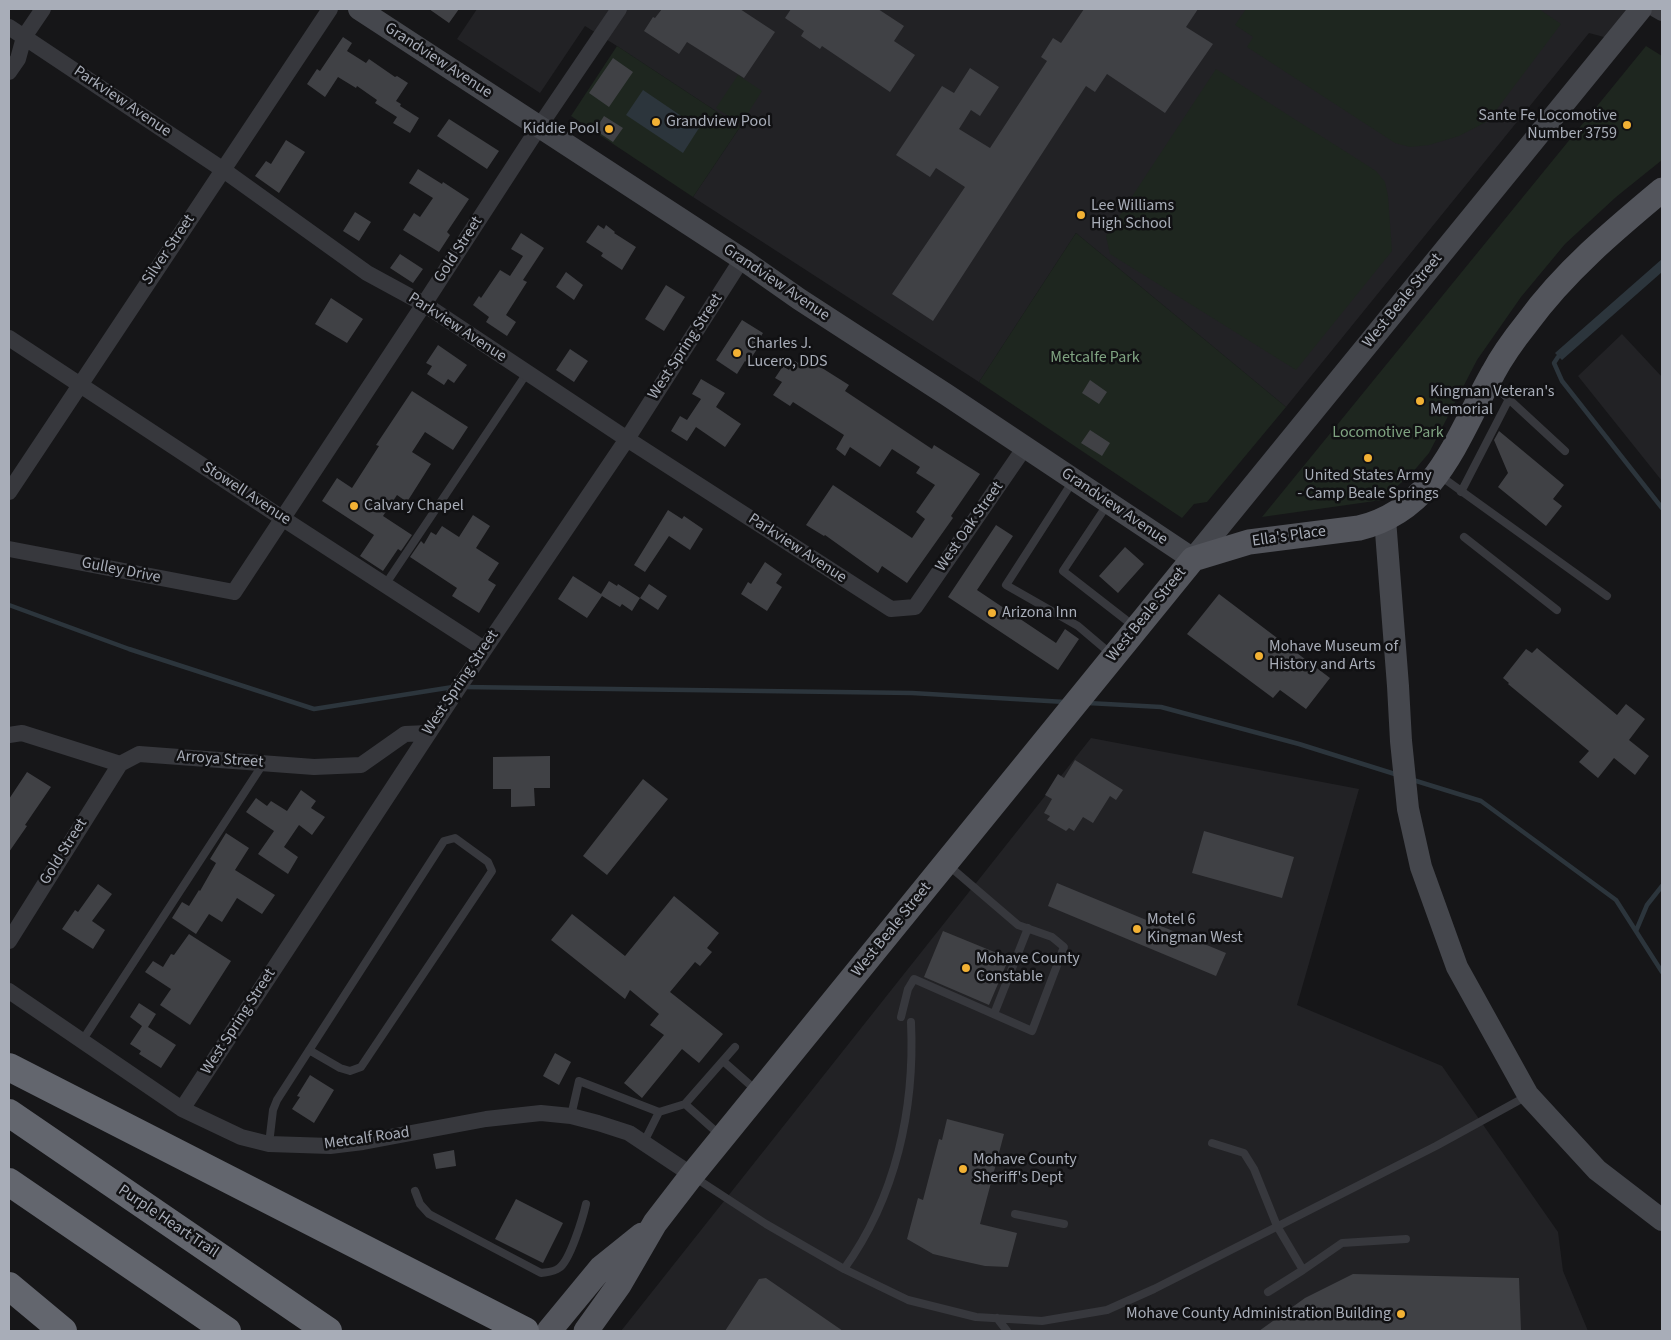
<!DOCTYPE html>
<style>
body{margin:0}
#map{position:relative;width:1671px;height:1340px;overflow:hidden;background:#161618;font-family:"Source Sans 3",sans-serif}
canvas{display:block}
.frame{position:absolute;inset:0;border:10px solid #a8adb8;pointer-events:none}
</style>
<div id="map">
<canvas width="1671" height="1340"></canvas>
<div class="frame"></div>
</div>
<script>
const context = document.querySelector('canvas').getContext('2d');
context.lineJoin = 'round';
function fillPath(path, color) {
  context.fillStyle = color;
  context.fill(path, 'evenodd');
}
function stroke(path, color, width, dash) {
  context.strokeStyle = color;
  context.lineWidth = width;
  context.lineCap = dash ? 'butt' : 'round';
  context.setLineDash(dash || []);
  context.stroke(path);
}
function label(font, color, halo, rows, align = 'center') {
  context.font = font + ' "Source Sans 3",sans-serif';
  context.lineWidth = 5;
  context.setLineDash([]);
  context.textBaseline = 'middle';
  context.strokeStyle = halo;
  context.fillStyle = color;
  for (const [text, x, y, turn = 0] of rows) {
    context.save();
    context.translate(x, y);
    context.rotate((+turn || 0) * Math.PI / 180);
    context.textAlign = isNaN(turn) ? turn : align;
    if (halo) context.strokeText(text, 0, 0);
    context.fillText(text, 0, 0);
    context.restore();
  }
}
fillPath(new Path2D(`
 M477 9H1641L1615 40 1589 33 1286 407 1076 233 979 382 693 197 740 127 617 46 585 26 540 93 457 39Z
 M1622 334 1662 377V481L1578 376Z
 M1091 738 1359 789 1297 1005 1442 1066 1558 1232 1563 1271 1588 1331H621Z`), '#222225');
fillPath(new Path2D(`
 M1246 9H1539L1561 24 1488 121 1459 136 1429 145 1410 147 1395 143 1247 47 1253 37 1235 25Z
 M617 46 740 127 693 197 571 116Z
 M1646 46 1662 56V160L1616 197 1565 244 1521 297 1477 360 1429 453 1412 473 1382 500 1262 517Z
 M1216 69 1376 171 1385 182 1388 196 1392 251 1296 370 1110 254 1106 236Z
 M738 75 762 91 741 124 716 108Z
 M1076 233 1286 407 1207 502 1194 504 1182 518 979 382Z`), '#1e261f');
fillPath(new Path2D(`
 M643 90 699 128 683 153 626 115Z
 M1662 259V272L1562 360 1555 353Z`), '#2c353c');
stroke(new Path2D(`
 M1558 357 1554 363 1562 381 1662 508
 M9 605 129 649 314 709 453 687
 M463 687 912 693 1065 702
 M1088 703 1161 707 1299 744 1398 775
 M1413 780 1481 801 1616 900 1662 972
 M1636 931 1647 905 1662 886`), '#2c353c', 4.5);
fillPath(new Path2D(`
 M429 9H459L449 23Z
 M662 9H740L775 32 744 78 687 42 679 54 644 31 653 17 655 18Z
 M791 9H878L904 26 894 41 915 55 890 92 822 46 820 49 801 36 804 31 785 18Z
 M1084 9H1198L1186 27 1213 44 1165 113 1107 74 1095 92 1086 86 933 321 892 294 965 187 936 168 930 177 896 155 942 86 954 93 970 68 999 87 980 116 971 110 959 129 990 148 1047 61 1041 57 1053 38 1061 43Z
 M343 37 352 43 347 51 366 63 369 59 395 77 397 76 408 83 396 101 401 104 400 106 419 118 410 133 393 123 397 117 375 103 377 100 357 86 356 88 338 77 325 97 307 84 317 69 320 71Z
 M613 58 633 72 609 107 589 93Z
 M604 116 623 128 613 142 595 130Z
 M449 119 499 151 487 169 437 136Z
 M286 140 305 152 279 193 255 176 266 161 271 164Z
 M418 169 442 184 443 182 469 199 447 232 450 235 439 252 403 230 414 213 420 217 433 198 409 183Z
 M355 212 371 222 359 241 343 231Z
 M598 225 604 229 606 225 615 232 614 233 636 247 622 270 601 256 603 253 586 242Z
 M521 233 544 248 523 280 527 282 506 315 516 322 507 336 486 322 489 317 473 305 479 296 481 298 500 270 510 276 523 256 511 249Z
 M400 254 423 269 413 283 390 268Z
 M566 272 583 285 574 300 556 287Z
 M666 285 685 297 664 331 645 319Z
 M331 298 363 319 347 343 315 324Z
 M742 320 763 333 756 344 759 346 748 363 745 361 737 374 716 360Z
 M438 345 467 365 454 383 448 379 444 385 427 374 432 366 426 363Z
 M570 349 588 361 574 382 556 370Z
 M803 356 849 385 845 391 932 449 934 445 980 474 951 516 953 518 907 583 882 566 878 573 825 535 824 536 806 525 833 485 912 538 925 519 916 512 935 485 916 473 920 467 892 449 880 467 850 447 845 456 836 449 844 435 793 402 790 406 773 395 782 382 775 378 783 366 789 370 795 361 798 363Z
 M701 379 725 393 716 407 741 424 725 447 696 427 687 441 671 431 680 416 687 420 701 399 692 394Z
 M1090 380 1107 392 1099 404 1082 393Z
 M412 391 468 427 453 450 425 432 412 452 431 464 407 502 397 495 383 516 412 535 401 551 398 549 383 571 360 556 374 535 322 501 337 478 352 488 379 446 376 445Z
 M1090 430 1110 443 1102 456 1081 443Z
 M1499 431 1564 485 1553 499 1562 506 1546 526 1498 487 1508 473 1494 440Z
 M668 510 682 519 684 516 703 529 690 550 669 536 645 572 634 565Z
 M473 515 490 526 476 548 499 563 488 580 496 585 479 613 452 596 457 588 410 557 421 541 424 544 431 532 436 535 442 526 459 537Z
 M996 525 1013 536 977 590 1056 643 1065 629 1079 639 1058 670 948 597Z
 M1125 547 1144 564 1118 593 1099 576Z
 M765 562 782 574 776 583 782 587 767 611 741 594 748 582 751 584Z
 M573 576 601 594 609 581 617 586 618 584 640 598 632 611 622 604 620 607 602 596 587 618 558 599Z
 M649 584 667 596 658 610 640 598Z
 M1219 594 1330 678 1306 709 1280 690 1273 698 1187 634Z
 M1537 648 1617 715 1626 704 1645 719 1629 740 1649 756 1635 775 1614 758 1598 778 1579 762 1589 751 1508 684 1509 683 1503 678 1526 649 1532 653Z
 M550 756V788H534L535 806 511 807V789H493V757Z
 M1075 760 1123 790 1116 800 1110 796 1093 823 1083 817 1074 831 1069 828 1066 831 1047 820 1050 816 1044 813 1052 799 1045 795 1058 774 1064 778Z
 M27 772 51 787 25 825 27 826 9 852V799Z
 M643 779 668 799 607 875 583 856Z
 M301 790 316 801 311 808 325 817 312 835 299 825 284 847 298 857 288 874 258 854 274 831 246 812 256 798 267 806 271 801 287 811Z
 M1204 831 1294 857 1282 898 1192 873Z
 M226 833 249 848 235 870 275 895 262 914 237 898 222 922 209 914 196 934 172 918 182 902 189 906 199 890 200 891 216 863 210 859Z
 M1057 883 1226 953 1216 976 1048 906Z
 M98 884 112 894 92 921 105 930 93 949 62 929 75 910 78 912Z
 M674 896 719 933 707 948 712 952 700 966 695 962 670 992 723 1034 699 1063 682 1049 642 1098 624 1083 664 1035 650 1025 659 1014 630 990 625 999 551 940 572 914 625 956Z
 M943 931 1009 958 989 1005 924 977Z
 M189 934 231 961 190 1025 160 1005 171 989 145 972 153 961 163 967 171 954 174 955Z
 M139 1003 156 1014 148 1027 176 1045 161 1068 139 1054 141 1051 130 1044 142 1026 130 1017Z
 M555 1053 571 1062 559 1085 543 1076Z
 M310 1075 334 1090 314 1123 292 1109 300 1097 297 1096Z
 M947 1119 1004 1134 980 1224 1017 1233 1008 1267 985 1266 958 1260 933 1254 907 1239 918 1198 923 1200 939 1139 942 1140Z
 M454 1150 456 1166 436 1169 433 1154Z
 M516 1199 563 1223 543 1263 495 1239Z
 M1353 1274 1519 1278 1521 1331H1259L1305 1298Z
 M766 1278 843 1331H725L759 1279Z`), '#404145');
stroke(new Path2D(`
 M1491 385 1500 391 1565 451
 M1439 475 1607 596
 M1073 481 1006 585 1078 626 1111 654
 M1461 492 1509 399
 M1107 505 1063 571 1135 627
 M1464 537 1557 610
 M385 585 527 373
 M994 1014 1028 928
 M901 1017 908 989 914 979 1032 1031 1064 947 1052 937 1018 925 948 865
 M82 1041 263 764
 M723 1061 757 1091
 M685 1104 735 1047
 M659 1112 685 1104 721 1136
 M571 1116 579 1081 659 1112 644 1142
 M1212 1143 1244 1153 1254 1169 1277 1226 1303 1270 1342 1243 1406 1239
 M269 1144 273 1110 277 1100 444 841 455 838 488 862 492 871 361 1067 350 1071 340 1068 309 1050
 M694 1177 766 1224 844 1269 908 1300 976 1317 1042 1321 1107 1310 1154 1289 1436 1146 1527 1096
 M415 1191 420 1204 429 1214 541 1273C547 1272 554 1272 559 1268 570 1261 583 1217 586 1204
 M1015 1214 1064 1224
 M844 1269C896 1197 915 1109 911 1022
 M1268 1292 1303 1270
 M997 1318 1007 1331`), '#37383d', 8);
stroke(new Path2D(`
 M1655 9 1662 13
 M9 27 222 169 367 273 424 304 627 439 891 609 915 607 1025 447
 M9 72 18 59 24 37 43 9
 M9 338 282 518 484 649
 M9 492 330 9
 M9 549 234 592 424 304 539 127 619 9
 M9 735 22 733 120 764 139 754 314 767 361 765 405 734 428 733
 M9 941 120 764
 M9 991 182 1109 241 1137 269 1144 330 1146 363 1142 486 1119 541 1113 571 1116 598 1123 629 1133 692 1175
 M182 1109 459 687 627 439 742 259`), '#37383d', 16);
stroke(new Path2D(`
 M359 9 742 259 799 299 947 395 1193 559 1641 9
 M1385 519 1398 686 1401 741 1408 809 1421 867 1457 967 1528 1095 1597 1170 1662 1220`), '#45474d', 22);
stroke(new Path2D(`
 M549 1331 601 1268 642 1235
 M586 1331 619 1285 655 1223 692 1175 1193 559 1249 542 1359 528C1437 509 1458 435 1493 373 1502 356 1515 338 1527 323 1564 272 1614 230 1662 190`), '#53555c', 25);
stroke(new Path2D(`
 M9 1067 525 1331
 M9 1113 328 1331
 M9 1182 227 1331
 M9 1286 63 1331`), '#63666e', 28);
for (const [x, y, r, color] of [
 [656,122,5,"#f2b134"],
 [1627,125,5,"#f2b134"],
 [609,129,5,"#f2b134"],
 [1081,215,5,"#f2b134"],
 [737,353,5,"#f2b134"],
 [1420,401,5,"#f2b134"],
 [1368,458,5,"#f2b134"],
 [354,506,5,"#f2b134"],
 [992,613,5,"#f2b134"],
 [1259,656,5,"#f2b134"],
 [1137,929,5,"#f2b134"],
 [966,968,5,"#f2b134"],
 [963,1169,5,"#f2b134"],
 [1401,1314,5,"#f2b134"]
]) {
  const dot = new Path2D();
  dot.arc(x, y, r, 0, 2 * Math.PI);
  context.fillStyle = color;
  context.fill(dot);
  stroke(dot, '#111113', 2);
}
label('16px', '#a8adb8', '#111113', [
 ["Grandview Avenue",438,61,33],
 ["Parkview Avenue",122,102,34],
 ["Silver Street",169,250,-56],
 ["Gold Street",459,250,-57],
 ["Grandview Avenue",776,283,34],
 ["West Beale Street",1403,301,-51],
 ["Parkview Avenue",457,328,33],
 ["West Spring Street",686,347,-57],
 ["Stowell Avenue",246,494,33],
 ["Grandview Avenue",1114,507,34],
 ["West Oak Street",970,527,-55],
 ["Ella's Place",1289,537,-8],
 ["Parkview Avenue",797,549,33],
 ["Gulley Drive",121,571,11],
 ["West Beale Street",1147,615,-51],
 ["West Spring Street",461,683,-56],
 ["Arroya Street",220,760,4],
 ["Gold Street",64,852,-58],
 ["West Beale Street",892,930,-51],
 ["West Spring Street",239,1022,-57],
 ["Metcalf Road",367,1139,-8],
 ["Purple Heart Trail",168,1222,34]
]);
label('16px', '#a8adb8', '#111113', [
 ["Sante Fe Locomotive",1617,116,"right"],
 ["Number 3759",1617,134,"right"],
 ["Grandview Pool",666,122],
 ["Kiddie Pool",599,129,"right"],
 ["Lee Williams",1091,206],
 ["High School",1091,224],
 ["Charles J.",747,344],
 ["Lucero, DDS",747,362],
 ["Kingman Veteran's",1430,392],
 ["Memorial",1430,410],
 ["United States Army",1368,476,"center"],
 ["- Camp Beale Springs",1368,494,"center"],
 ["Calvary Chapel",364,506],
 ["Arizona Inn",1002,613],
 ["Mohave Museum of",1269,647],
 ["History and Arts",1269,665],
 ["Motel 6",1147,920],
 ["Kingman West",1147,938],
 ["Mohave County",976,959],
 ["Constable",976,977],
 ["Mohave County",973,1160],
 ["Sheriff's Dept",973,1178],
 ["Mohave County Administration Building",1391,1314,"right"]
], 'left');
label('16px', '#7fa381', '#111113', [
 ["Metcalfe Park",1095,358],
 ["Locomotive Park",1388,433]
]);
</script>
